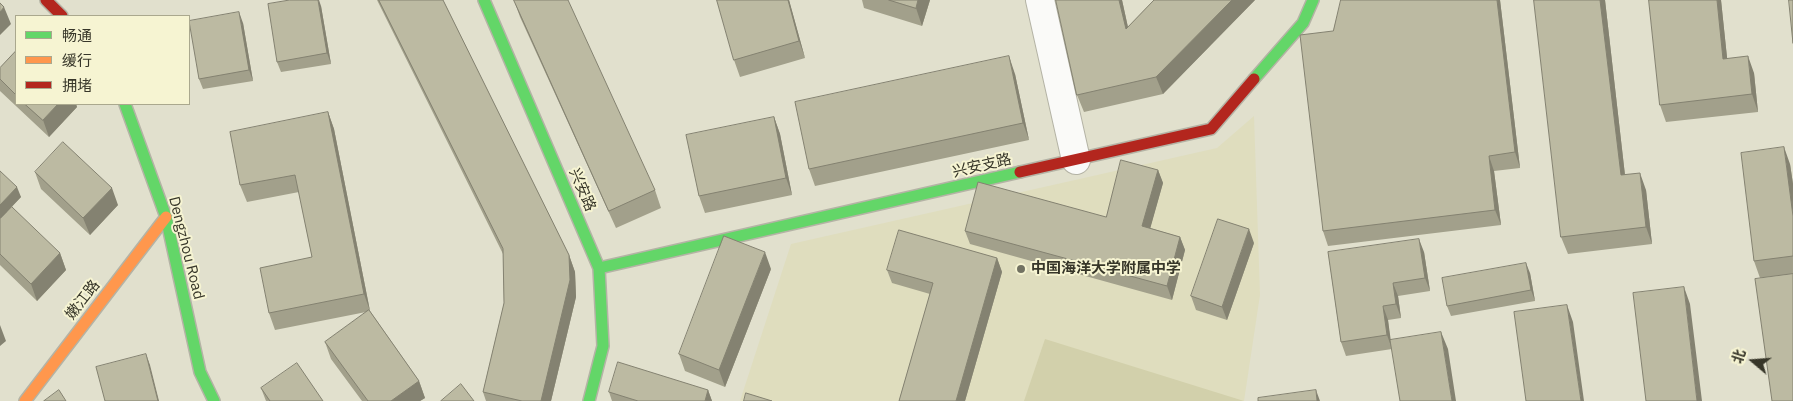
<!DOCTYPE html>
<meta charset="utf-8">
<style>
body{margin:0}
#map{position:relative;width:1793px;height:401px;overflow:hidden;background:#e1e0cd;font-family:"IBM Plex Sans","Noto Sans SC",sans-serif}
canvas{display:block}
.legend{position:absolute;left:15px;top:15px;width:175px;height:90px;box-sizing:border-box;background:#f6f4d2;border:1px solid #aaa88e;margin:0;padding:6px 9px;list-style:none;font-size:15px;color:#373629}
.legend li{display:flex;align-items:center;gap:10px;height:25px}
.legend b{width:25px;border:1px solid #aaa88e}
.north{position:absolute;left:1728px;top:336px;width:50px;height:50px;-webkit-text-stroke:4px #f6f4d2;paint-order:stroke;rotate:288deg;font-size:14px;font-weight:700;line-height:20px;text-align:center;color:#373629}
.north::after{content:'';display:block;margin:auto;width:18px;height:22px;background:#373629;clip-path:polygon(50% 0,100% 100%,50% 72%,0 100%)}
</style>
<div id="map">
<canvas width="1793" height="401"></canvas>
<ul class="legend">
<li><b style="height:6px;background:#63d668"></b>畅通</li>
<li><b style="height:6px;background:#ff974d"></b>缓行</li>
<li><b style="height:6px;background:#b3261e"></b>拥堵</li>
</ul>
<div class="north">北</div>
</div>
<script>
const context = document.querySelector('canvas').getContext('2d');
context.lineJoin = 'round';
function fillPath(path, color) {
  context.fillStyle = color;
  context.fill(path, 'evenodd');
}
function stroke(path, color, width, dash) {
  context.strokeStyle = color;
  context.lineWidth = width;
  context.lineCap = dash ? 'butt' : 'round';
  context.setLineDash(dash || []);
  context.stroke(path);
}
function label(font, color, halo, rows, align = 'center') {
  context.font = font + ' "IBM Plex Sans","Noto Sans SC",sans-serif';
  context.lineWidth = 4;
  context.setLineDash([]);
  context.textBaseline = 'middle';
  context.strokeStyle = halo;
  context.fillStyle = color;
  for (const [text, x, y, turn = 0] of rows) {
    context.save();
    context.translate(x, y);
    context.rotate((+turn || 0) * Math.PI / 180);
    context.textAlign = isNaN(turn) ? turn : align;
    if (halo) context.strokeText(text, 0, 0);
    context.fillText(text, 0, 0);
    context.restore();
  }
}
fillPath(new Path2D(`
 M1254 116 1260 295 1244 401H740L791 244 1217 148Z`), '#dfddbe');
fillPath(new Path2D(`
 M1045 339 1244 401H1024Z`), '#d2d0ab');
const street = new Path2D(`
 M1040 0 1076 160`);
const fast = new Path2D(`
 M484 0 599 268 603 346 589 401
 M1254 79 1303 23 1313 0
 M125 104 166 217 200 372 214 401
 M599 268 1020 172`);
const slow = new Path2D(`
 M25 401 166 217`);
const jam = new Path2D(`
 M46 0 62 16
 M1020 172 1211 129 1254 79`);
stroke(street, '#b4b3a5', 30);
stroke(fast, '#b4b3a5', 14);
stroke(slow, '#b4b3a5', 14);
stroke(jam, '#b4b3a5', 14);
stroke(street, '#fafaf8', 28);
stroke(fast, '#63d668', 11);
stroke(slow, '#ff974d', 11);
stroke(jam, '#b3261e', 11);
fillPath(new Path2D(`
 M377 0H443L569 255 575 272 576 297 551 401H486L483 392 504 303 503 254Z
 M514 0 655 190 661 208 616 228 520 17Z
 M717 0H789L805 58 740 77 734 60Z
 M862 0H930L922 26 864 8Z
 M1056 0H1122L1128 27 1154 0H1255L1163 94 1084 112 1077 95Z
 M1500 0 1520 168 1494 171 1501 225 1328 246 1323 231 1333 31Z
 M1534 0H1605L1625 175 1646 190 1652 244 1568 254 1561 237Z
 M1649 0H1721L1727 58 1754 73 1758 112 1666 122 1660 105Z
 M321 6 331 64 281 72 277 62Z
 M243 23 253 81 203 89 199 79Z
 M16 51V104H76L77 107 49 137 0 91V68Z
 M1015 74 1029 140 815 186 809 169Z
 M328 112 334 129 370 311 419 381 425 398 420 401H362L331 359 325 342 366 312 275 330 269 313 312 257 299 192 247 202 240 185Z
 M774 117 780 134 792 195 705 213 699 196Z
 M1790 164 1793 184V274L1760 278 1754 261Z
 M1158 170 1163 183 1150 228 1180 237 1185 250 1172 300 970 244 965 231 1106 217Z
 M0 171 21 197 7 212 60 253 66 270 37 301 0 265Z
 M35 172 118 205 90 235 41 189Z
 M1254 243 1227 320 1196 310 1191 296Z
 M1328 252H1424L1430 291 1398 296 1401 318 1388 320 1390 340 1448 349H1392L1346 356 1341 342Z
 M997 258 1002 272 965 401H899L930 294 892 283 887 270Z
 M771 269 725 387 685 371 679 354Z
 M1530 273 1535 301 1451 316 1447 306Z
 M261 388 323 401H266Z
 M708 390 712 401H612L609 392Z`), '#a2a08b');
fillPath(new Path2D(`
 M318 0H319L321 6 331 64 327 53Z
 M788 0H789L805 58 799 41Z
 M918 0H930L922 26 916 8Z
 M1119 0H1122L1132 46 1126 29Z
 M1232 0H1255L1163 94 1156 77Z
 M1497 0H1500L1520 168 1515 152Z
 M1600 0H1605L1627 193 1621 175Z
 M1717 0H1721L1729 76 1723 59Z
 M4 7 11 24 0 35V12Z
 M239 12 243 23 253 81 249 70Z
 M1009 56 1015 74 1029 140 1023 123Z
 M1748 56 1754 73 1758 112 1752 94Z
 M58 104H76L77 107 49 137 43 120Z
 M328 112 334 129 370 311 364 294Z
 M774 117 780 134 792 195 786 178Z
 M1784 147 1790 164 1793 184V216Z
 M1489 156 1494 171 1501 225 1495 210Z
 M1158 170 1163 183 1147 240 1142 226Z
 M1640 173 1646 190 1652 244 1646 227Z
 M17 187 21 197 0 219V205Z
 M112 188 118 205 90 235 83 218Z
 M1249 229 1254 243 1227 320 1222 307Z
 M1180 237 1185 250 1172 300 1167 286Z
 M1419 239 1424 252 1430 291 1425 278Z
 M765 252 771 269 725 387 719 370Z
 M60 253 66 270 37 301 31 284Z
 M569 255 575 272 576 297 551 401H541Z
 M997 258 1002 272 965 401H956Z
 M1526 263 1530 273 1535 301 1531 290Z
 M1393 283 1398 296 1401 318 1396 304Z
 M1684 287 1690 304 1702 401H1697Z
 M1567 305 1573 322 1584 401H1581Z
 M1383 306 1388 320 1392 349 1387 335Z
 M0 325 6 341 0 346Z
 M1441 332 1448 349 1456 401H1452Z
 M146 354 150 365 159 401H158Z
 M419 381 425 398 420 401H391Z
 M708 390 712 401H705Z
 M1316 390 1320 401H1317Z`), '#848271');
const building = new Path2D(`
 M290 0H318L327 53 277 62 268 4Z
 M379 0H443L569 255 570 280 541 401H522L483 392 504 303 503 249Z
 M514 0H568L655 190 609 211Z
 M717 0H788L799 41 734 60Z
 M889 0H918L916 8Z
 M1056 0H1119L1126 29 1154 0H1232L1156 77 1077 95Z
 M1341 0H1497L1515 152 1489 156 1495 210 1323 231 1300 35 1333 31Z
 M1534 0H1600L1621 175 1640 173 1646 227 1561 237Z
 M1649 0H1717L1723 59 1748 56 1752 94 1660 105Z
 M1789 0H1793V43Z
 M0 3 4 7 0 12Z
 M239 12 249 70 199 79 189 21Z
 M16 51V95L0 79V68Z
 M1009 56 1023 123 809 169 795 102Z
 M25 104H58L43 120Z
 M328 112 364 294 269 313 260 268 312 257 295 175 240 185 230 132Z
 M774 117 786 178 699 196 686 135Z
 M63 142 112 188 83 218 35 172Z
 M1784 147 1793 216V256L1754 261 1741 153Z
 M1121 160 1158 170 1142 226 1180 237 1167 286 965 231 978 182 1106 217Z
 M0 171 17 187 0 205Z
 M12 207 60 253 31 284 0 254V219Z
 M1218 219 1249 229 1222 307 1191 296Z
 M899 230 997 258 956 401H899L933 283 887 270Z
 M724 236 765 252 719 370 679 354Z
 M1419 239 1425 278 1393 283 1396 304 1383 306 1387 335 1341 342 1328 252Z
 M1526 263 1531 290 1447 306 1442 278Z
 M1793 274V401H1772L1755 279Z
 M1684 287 1697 401H1646L1633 293Z
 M1567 305 1581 401H1526L1514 312Z
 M369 310 419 381 391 401H368L325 342Z
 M1441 332 1452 401H1400L1390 340Z
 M146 354 158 401H105L96 367Z
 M618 362 708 390 705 401H638L609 392Z
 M297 363 323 401H270L261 388Z
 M461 384 474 401H441Z
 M59 390 66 401H44Z
 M1316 390 1317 401H1258V398Z
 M746 393 772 401H744Z`);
fillPath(building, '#bcbaa2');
stroke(building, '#848271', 1);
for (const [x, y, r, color] of [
 [1021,269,5,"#727262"]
]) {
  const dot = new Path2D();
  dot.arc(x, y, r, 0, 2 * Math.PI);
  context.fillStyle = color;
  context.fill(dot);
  stroke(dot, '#f6f4d2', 2);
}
label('15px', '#373629', '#f6f4d2', [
 ["兴安支路",982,166,-13],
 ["兴安路",582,190,67],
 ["Dengzhou Road",186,248,76],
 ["嫩江路",83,300,-52]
]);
label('bold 15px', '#373629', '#f6f4d2', [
 ["中国海洋大学附属中学",1031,269]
], 'left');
</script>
